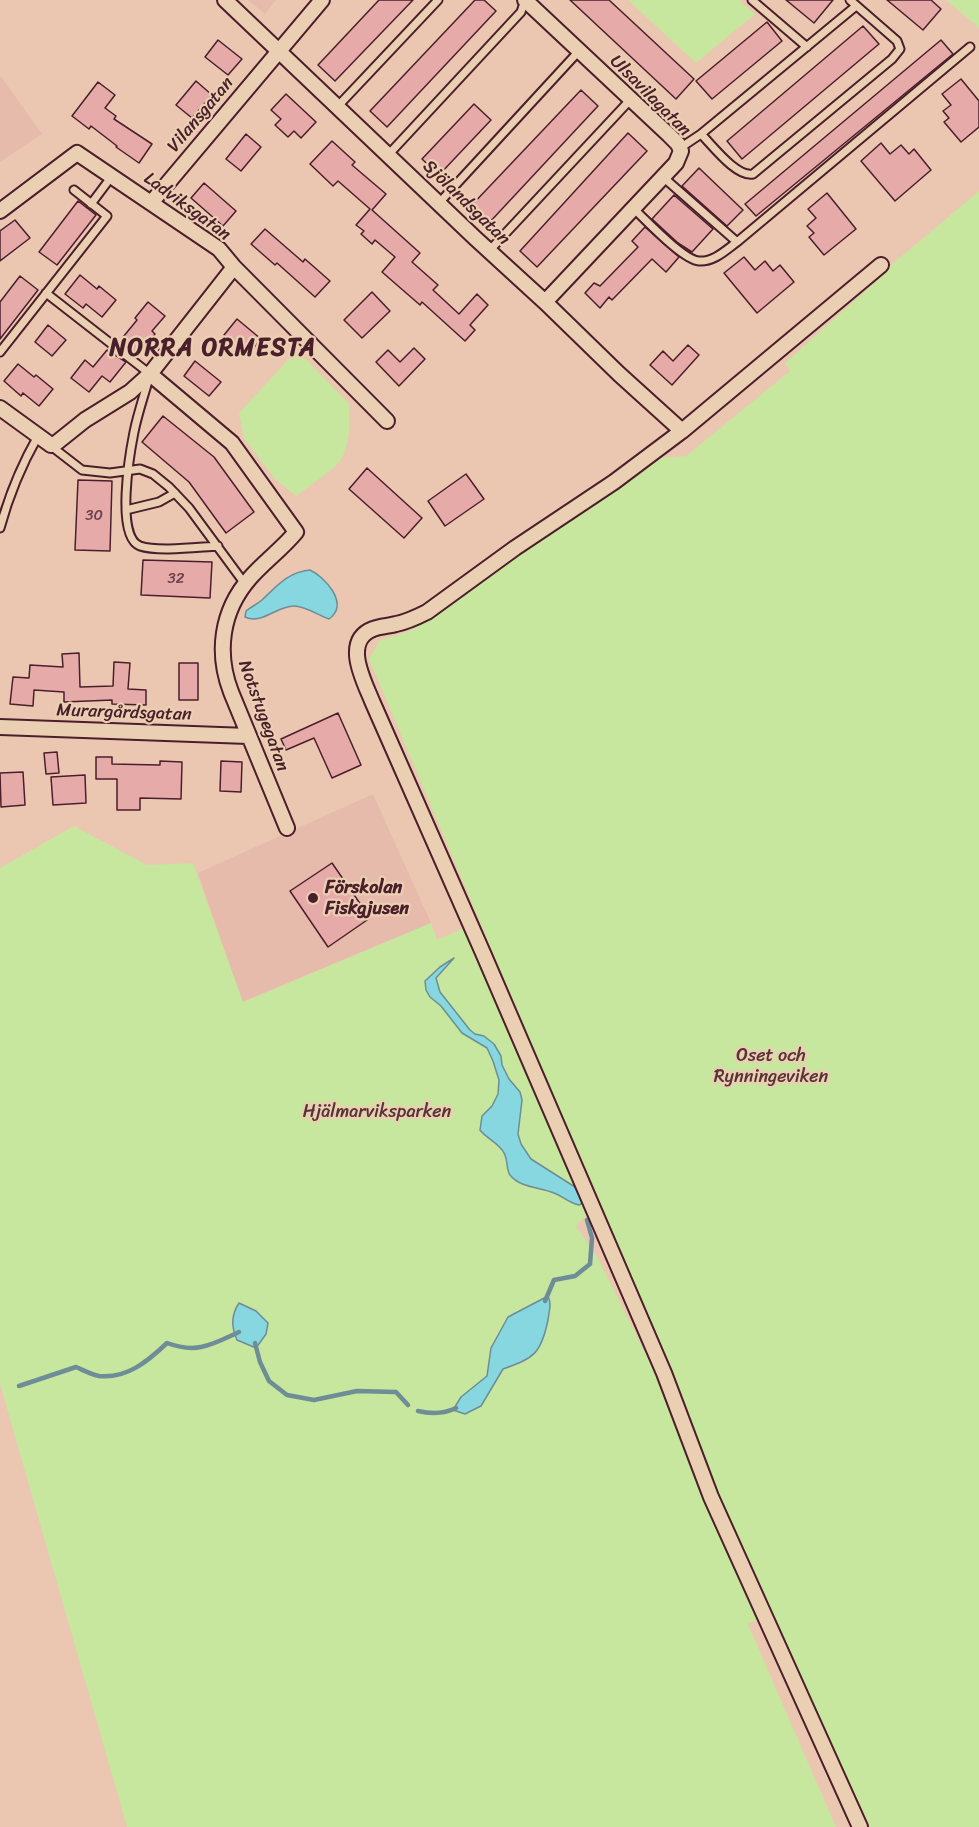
<!DOCTYPE html>
<meta charset="utf-8">
<style>
body{margin:0}
canvas{display:block;background:#ebc6b1}
</style>
<canvas width="979" height="1827"></canvas>
<script>
const context = document.querySelector('canvas').getContext('2d');
context.lineJoin = 'round';
function fillPath(path, color) {
  context.fillStyle = color;
  context.fill(path, 'evenodd');
}
function stroke(path, color, width, dash) {
  context.strokeStyle = color;
  context.lineWidth = width;
  context.lineCap = dash ? 'butt' : 'round';
  context.setLineDash(dash || []);
  context.stroke(path);
}
function label(font, color, halo, rows, align = 'center') {
  context.font = font + ' Sriracha,sans-serif';
  context.lineWidth = 4.5;
  context.setLineDash([]);
  context.textBaseline = 'middle';
  context.strokeStyle = halo;
  context.fillStyle = color;
  for (const [text, x, y, turn = 0] of rows) {
    context.save();
    context.translate(x, y);
    context.rotate((+turn || 0) * Math.PI / 180);
    context.textAlign = isNaN(turn) ? turn : align;
    if (halo) context.strokeText(text, 0, 0);
    context.fillText(text, 0, 0);
    context.restore();
  }
}
fillPath(new Path2D(`
 M248 0H276L265 14Z
 M0 75 42 134 0 162Z
 M373 794 431 923 242 1002 198 873Z`), '#e7bbac');
fillPath(new Path2D(`
 M628 0H739L755 14 696 63Z
 M946 0H979V28Z
 M979 191V1827H870L772 1614 748 1624 836 1827H127L0 1384V868L74 826 147 865 193 863 243 1002 431 923 437 940 464 928 589 1213 576 1226 599 1260 662 1387 677 1384 628 1273 369 659 380 640 407 632 659 458 686 456 790 371 785 363 884 274V271ZM548 1296 551 1302 546 1329 525 1362 503 1369 495 1380 453 1411 461 1397 487 1376 508 1317ZM239 1304 256 1311 232 1325 234 1311Z
 M297 350 349 404C350 421 350 440 343 456 338 468 307 487 296 496L275 479 244 438 239 413Z`), '#c7e69e');
const water = new Path2D(`
 M310 570C325 577 350 604 329 619 318 615 305 606 294 606 276 606 262 625 245 617L246 611C251 607 257 604 262 600 277 586 288 572 310 570Z
 M454 958 436 978 440 992 470 1030 475 1034 484 1036 494 1044 501 1056 502 1065 509 1079 520 1092 522 1100 518 1134 521 1144 531 1159 575 1187 583 1203 579 1205C567 1202 563 1196 554 1193 540 1187 520 1188 510 1175 506 1170 508 1159 504 1153 499 1143 487 1139 480 1130L482 1116 492 1106 498 1094 499 1080 493 1061 487 1048 462 1033 441 1006 430 997 426 990 425 981 440 967Z
 M548 1296C552 1304 549 1311 548 1320 541 1354 534 1358 503 1369L481 1406 465 1414 453 1410 461 1397 487 1376 491 1348 508 1317Z
 M239 1303 256 1311 268 1323 266 1334 256 1348 237 1340C231 1327 231 1315 239 1303Z`);
fillPath(water, '#86d7df');
stroke(water, '#6e8d97', 1.5);
stroke(new Path2D(`
 M545 1301 554 1280 575 1276 590 1264 592 1238 587 1220
 M255 1343 260 1362 269 1381 287 1395 314 1400 357 1391 396 1392 408 1405
 M19 1386 76 1367C83 1370 92 1375 99 1376 127 1379 148 1361 167 1343 197 1354 211 1345 239 1332
 M418 1411C431 1414 444 1414 456 1408`), '#6e8d97', 4.5);
const building = new Path2D(`
 M379 0H413L335 81 318 65Z
 M475 0H484L496 11 387 127 370 111Z
 M570 0H609L694 79 676 99Z
 M786 0H833L814 23Z
 M887 0H931L941 9 923 30Z
 M767 22 782 41 712 99 696 81Z
 M863 26 879 44 742 159 727 141Z
 M218 40 242 59 228 75 205 57Z
 M941 40 953 54 756 216 745 204Z
 M961 79 979 101V127L961 142 944 122 949 118 943 111 951 105 942 94Z
 M196 81 212 95 192 118 176 105Z
 M98 82 115 95 105 108 116 116 114 119 152 144 139 163 116 147 117 146 91 126 89 129 72 116Z
 M581 90 598 106 488 224 470 207Z
 M286 94 316 122 301 138 294 131 288 137 275 125 281 119 271 110Z
 M474 104 491 120 439 175 422 159Z
 M628 133 647 151 537 267 520 251Z
 M246 134 261 147 241 171 226 159Z
 M332 141 355 162 352 165 386 194 372 210 420 253 412 262 438 285 433 290 459 314 477 294 488 305 470 325 475 330 465 341 422 302 420 305 382 272 395 257 375 240 372 244 361 234 364 231 356 225 370 209 338 181 333 186 310 164Z
 M881 143 890 154 901 145 909 154 914 149 931 170 895 201 861 161Z
 M699 168 743 210 727 226 682 186Z
 M204 183 236 211 223 226 191 198Z
 M827 193 856 229 824 255 809 237 814 233 807 226 816 218 808 209Z
 M674 195 713 229 692 252 678 243 652 219Z
 M78 201 96 215 57 265 39 252Z
 M15 220 30 238 0 261V231Z
 M645 227 679 257 666 272 652 259 612 300 609 297 600 308 585 293 594 283 600 286 638 247 632 241Z
 M265 229 303 262 305 259 330 281 315 297 277 263 275 265 251 244Z
 M744 257 755 270 765 261 773 271 780 265 794 282 757 313 724 273Z
 M80 275 97 289 99 286 116 300 102 317 86 304 83 308 65 294Z
 M20 276 38 290 0 339V302Z
 M372 292 390 311 362 338 344 320Z
 M148 302 165 316 152 331 155 334 141 351 137 348 133 354 119 342 137 320 135 318Z
 M237 319 261 339 248 355 224 335Z
 M48 325 66 340 52 356 35 342Z
 M688 345 699 355 672 385 650 365 663 351 673 361Z
 M414 348 425 359 399 386 376 362 388 350 400 362Z
 M107 350 126 362 110 382 102 376 89 392 71 378 85 360 93 367Z
 M195 361 221 382 209 396 184 376Z
 M18 364 34 377 36 375 53 389 39 406 23 393 21 396 4 381Z
 M163 416 214 457 254 512 226 533 189 482 142 442Z
 M367 468 422 518 404 538 349 489Z
 M466 474 484 499 445 526 428 501Z
 M78 480 112 481 110 551 75 550Z
 M143 560 212 562 210 598 141 595Z
 M79 653 80 687 113 686 114 662 130 663 128 689 146 690V705L112 704V700L64 702V692L34 690 33 706 10 704 13 677 29 678 30 665 63 667 62 654Z
 M179 663H198V700H179Z
 M338 713 361 765 332 778 314 738 286 750 281 739Z
 M57 752 59 773 46 774 44 753Z
 M96 757H112V764L160 765V761L182 762 181 799 140 798V810H117V779H96Z
 M221 761 242 762 241 792 220 791Z
 M23 772 25 805 1 807 0 773Z
 M85 775 86 803 53 805 51 777Z
 M332 863 370 918 328 947 290 891Z`);
fillPath(building, '#e6aba9');
stroke(building, '#4a1f2b', 1.5);
const lane = new Path2D(`
 M752 0 807 47
 M338 106 438 0
 M701 134C713 146 736 177 753 174L892 59 900 49 897 41 850 0
 M680 148 701 134 856 6
 M389 154 521 12 525 0
 M663 177 737 242
 M439 203 579 51
 M91 204 112 176
 M633 208C646 220 683 260 699 261 714 262 726 250 737 242L970 47
 M489 251 631 99
 M46 293 150 374C145 393 138 412 134 432 130 452 115 537 140 546 158 552 198 547 218 546
 M0 352 107 216 74 190
 M51 446 82 470 110 473 140 469 153 474 169 487 189 508 245 584
 M126 510 159 502 175 493
 M0 528C9 495 21 466 38 436`);
const street = new Path2D(`
 M225 0 475 238 545 302 619 374 682 431
 M525 0 669 135 678 144 681 151 676 163 545 302
 M151 203 322 0
 M0 211 77 153 219 249 234 267 387 421
 M150 374 232 443 296 532C282 549 264 562 250 578 221 611 216 653 231 692L287 828
 M0 408 51 445 55 444 85 420 130 392 150 374 234 267
 M0 727 248 736
 M860 1827 711 1497 664 1373 483 953 372 701C364 681 342 641 373 629 380 626 389 626 396 624 407 622 417 617 427 612L515 548 614 482 682 431 881 265`);
stroke(lane, '#4a1f2b', 11);
stroke(street, '#4a1f2b', 18);
stroke(lane, '#ebcfb2', 7);
stroke(street, '#ebcfb2', 14);
for (const [x, y, r, color] of [
 [313,898,6,"#4a1f2b"]
]) {
  const dot = new Path2D();
  dot.arc(x, y, r, 0, 2 * Math.PI);
  context.fillStyle = color;
  context.fill(dot);
  stroke(dot, '#ebcfb2', 2);
}
label('15px', '#71424a', null, [
 ["30",94,516],
 ["32",176,579]
]);
label('18px', '#4a1f2b', '#ebcfb2', [
 ["Ulsavilagatan",650,96,45],
 ["Vilansgatan",201,115,-50],
 ["Sjölandsgatan",466,203,44],
 ["Ladviksgatan",187,207,36],
 ["Murargårdsgatan",124,713,2],
 ["Notstugegatan",263,716,70]
]);
label('bold 18px', '#4a1f2b', '#ebcfb2', [
 ["Förskolan",325,888],
 ["Fiskgjusen",325,909]
], 'left');
label('18px', '#563336', '#ebcfb2', [
 ["Oset och",771,1056],
 ["Rynningeviken",771,1077],
 ["Hjälmarviksparken",377,1112]
]);
context.letterSpacing = '1.5px';
label('bold 24px', '#4a1f2b', '#ebcfb2', [
 ["NORRA ORMESTA",213,349]
]);
context.letterSpacing = '0px';
</script>
